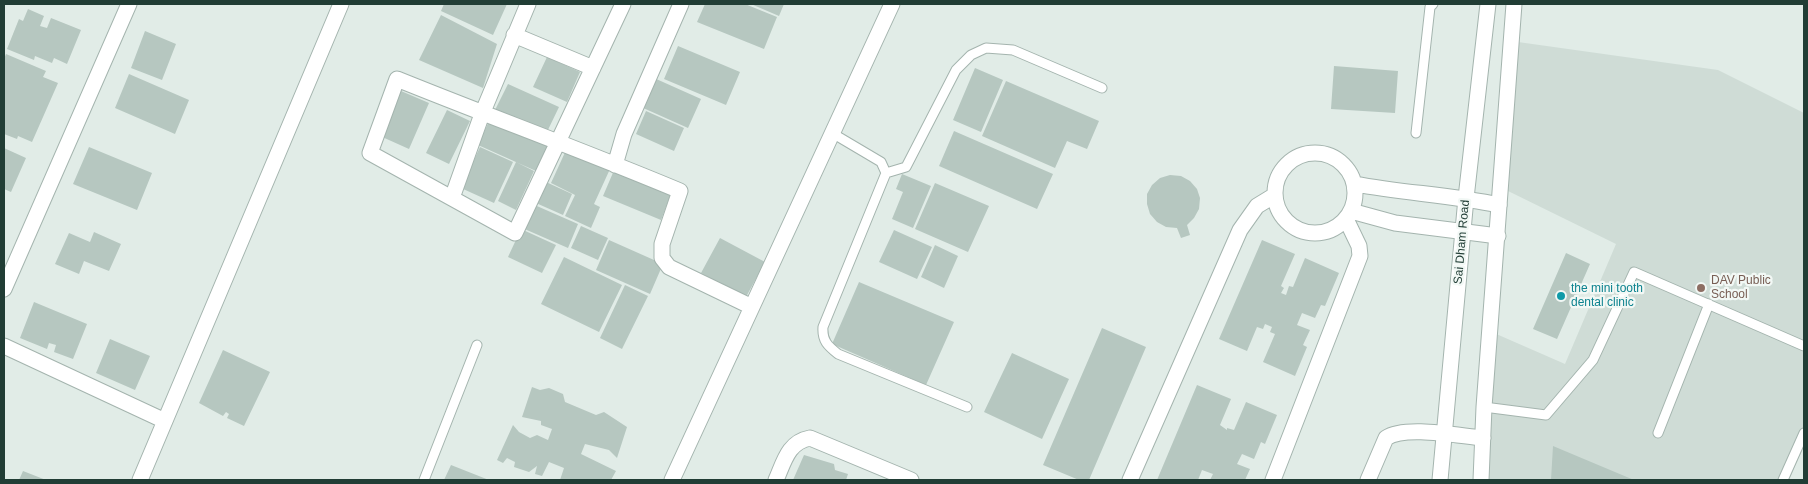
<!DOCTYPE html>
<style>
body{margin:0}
#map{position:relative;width:1808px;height:484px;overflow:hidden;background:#e1ece7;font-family:Arial,sans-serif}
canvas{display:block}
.frame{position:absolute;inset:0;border:5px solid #213d35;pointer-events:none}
</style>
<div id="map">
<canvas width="1808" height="484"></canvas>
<div class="frame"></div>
</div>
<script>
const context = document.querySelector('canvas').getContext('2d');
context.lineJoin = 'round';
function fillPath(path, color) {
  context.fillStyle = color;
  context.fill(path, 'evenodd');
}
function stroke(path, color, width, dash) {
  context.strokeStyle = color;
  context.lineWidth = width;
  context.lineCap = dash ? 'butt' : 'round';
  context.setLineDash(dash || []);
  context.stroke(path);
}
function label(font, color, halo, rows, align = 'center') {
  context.font = font + ' Arial,sans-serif';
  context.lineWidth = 4.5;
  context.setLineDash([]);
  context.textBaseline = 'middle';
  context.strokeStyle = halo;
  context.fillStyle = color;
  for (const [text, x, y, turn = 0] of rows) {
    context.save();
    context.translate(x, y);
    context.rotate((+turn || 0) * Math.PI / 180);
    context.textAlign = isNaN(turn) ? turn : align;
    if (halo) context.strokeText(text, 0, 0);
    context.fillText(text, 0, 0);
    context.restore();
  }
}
fillPath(new Path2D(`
 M1518 42 1718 70 1804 113V446L1789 480H1488L1494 333 1565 364 1616 244 1506 190Z`), '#cfdcd6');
fillPath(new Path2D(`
 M444 4H507L493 35 441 11Z
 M705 4H745L777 17 764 49 697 22Z
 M751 4H784L779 16Z
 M28 9 44 16 40 26 47 28 51 18 81 30 67 64 54 58 52 63 35 56 34 60 7 49 19 19 23 21Z
 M441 15 497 44 483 88 419 60Z
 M145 31 176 44 162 80 131 68Z
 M678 46 740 72 726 105 664 79Z
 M6 54 46 71 43 77 58 83 32 142 18 136 17 139 4 134V59Z
 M547 57 580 72 567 102 533 87Z
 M1334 66 1398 71 1395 113 1331 109Z
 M975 68 1003 80 981 132 953 120Z
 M129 74 189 100 175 134 115 108Z
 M654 78 701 99 688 128 641 107Z
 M1006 81 1099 121 1087 149 1067 141 1055 168 982 136Z
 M508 84 559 107 546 134 495 110Z
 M401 91 429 103 409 149 380 136Z
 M447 110 470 121 449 164 426 153Z
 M646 111 684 128 674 151 636 134Z
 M490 119 548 145 536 171 478 145Z
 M954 131 1053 174 1037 209 939 166Z
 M89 147 152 173 137 210 73 184Z
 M480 147 513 162 494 203 461 188Z
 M4 148 26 158 11 192 4 189Z
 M567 148 610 169 594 204 600 207 591 228 565 216 575 195 551 183Z
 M516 162 534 171 516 210 498 201Z
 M615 168 672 191 661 220 603 196Z
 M902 174 931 186 913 228 892 219 903 192 896 189Z
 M1170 175 1181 176 1190 181 1197 189 1200 198 1199 209 1194 218 1187 225 1190 235 1181 238 1177 228 1166 227 1157 222 1150 214 1147 204V194L1152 185 1160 178Z
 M546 182 572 194 563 215 536 203Z
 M935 183 989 206 968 252 915 229Z
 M530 203 578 224 568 248 520 227Z
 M581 226 608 238 598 260 571 248Z
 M521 229 556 245 542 273 508 257Z
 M894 230 932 247 917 279 879 262Z
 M94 232 121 244 109 271 84 261 79 274 55 264 69 233 90 242Z
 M720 238 765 262 746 297 701 273Z
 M609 240 663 264 650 294 596 270Z
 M1262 240 1295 254 1281 286 1284 288 1281 293 1286 295 1289 286 1293 287 1305 258 1339 273 1325 306 1321 305 1315 318 1302 313 1297 325 1310 330 1303 345 1307 347 1295 376 1263 362 1275 334 1270 332 1272 327 1265 324 1263 329 1257 327 1247 351 1219 339Z
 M935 245 958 256 944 288 921 277Z
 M1566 253 1590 264 1557 339 1533 329Z
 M564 257 622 285 599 332 541 304Z
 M859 282 954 322 926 385 832 344Z
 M625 285 648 296 622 349 600 338Z
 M34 302 87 324 73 359 54 352 56 345 49 343 47 349 20 338Z
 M1102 328 1146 347 1089 480H1079L1043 465Z
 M110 339 150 356 135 390 96 373Z
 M223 350 270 372 244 426 227 418 229 414 226 412 223 416 199 403Z
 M1012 353 1069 379 1042 439 984 412Z
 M1197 385 1231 399 1220 425 1227 430V428L1234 430 1246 402 1277 415 1265 444 1261 442 1254 459 1242 454 1237 464 1250 469 1245 480H1210L1213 474 1202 470 1198 480H1157Z
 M532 387 540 390 549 388 563 394 565 402 596 415 604 412 627 427 617 458 609 450 585 444 581 454 616 471 611 480H560L564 468 549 462 542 476 535 474 537 466 529 472 514 467 515 462 507 458 503 463 497 460 513 425 519 432 530 438 537 435 548 440 552 429 541 425V421L522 417Z
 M1553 446 1634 480H1551Z
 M804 455 834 464 835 470 848 474 846 480H793Z
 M451 465 489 480H444Z
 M23 471 46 480H19Z`), '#b6c7c0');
const service = new Path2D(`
 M832 133 881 162 886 173 823 327C822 341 828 346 838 354L967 407
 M1416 133 1430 7 1433 4
 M886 173 906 167 956 70 971 55 986 48 1013 50 1102 88
 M1484 407 1546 415 1593 360 1634 272 1804 346
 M1658 433 1709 304
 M424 480 477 345
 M1783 480 1804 433`);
const minor = new Path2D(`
 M623 4 515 233 370 153 397 79C491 117 587 152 680 191L662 244V258L669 267 752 307
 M514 35 593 68
 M1275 193a40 40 0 1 1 80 0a40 40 0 1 1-80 0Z
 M615 165 624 134 681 4
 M1355 184C1403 193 1451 195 1499 205
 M452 198 482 114 528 4
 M1351 211 1395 223 1498 236
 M4 289 129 4
 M4 346 165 421
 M140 480 341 4
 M672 480 892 4
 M776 480C784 462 788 442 810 438L911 480
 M1130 480 1240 230 1257 206 1275 195
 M1273 480 1360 256 1359 246 1346 219
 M1368 480 1386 438C1405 425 1459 436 1483 438`);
const tertiary = new Path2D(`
 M1440 480 1466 198 1488 4
 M1481 480 1484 407 1514 4`);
stroke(service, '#a4b4ae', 11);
stroke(minor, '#a4b4ae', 17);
stroke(tertiary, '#a4b4ae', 17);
stroke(service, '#fff', 9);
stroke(minor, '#fff', 15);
stroke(tertiary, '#fff', 15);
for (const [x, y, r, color] of [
 [1701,288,5,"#8d6e63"],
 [1561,296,5,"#0f9aa8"]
]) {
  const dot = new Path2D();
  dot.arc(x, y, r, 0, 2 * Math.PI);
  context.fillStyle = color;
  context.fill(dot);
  stroke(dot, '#f2f8f5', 2);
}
label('12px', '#213d35', '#f2f8f5', [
 ["Sai Dham Road",1462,242,-85]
]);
label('12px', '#785e54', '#f2f8f5', [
 ["DAV Public",1711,281],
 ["School",1711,295]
], 'left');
label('12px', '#0d838f', '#f2f8f5', [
 ["the mini tooth",1571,289],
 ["dental clinic",1571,303]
], 'left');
</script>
